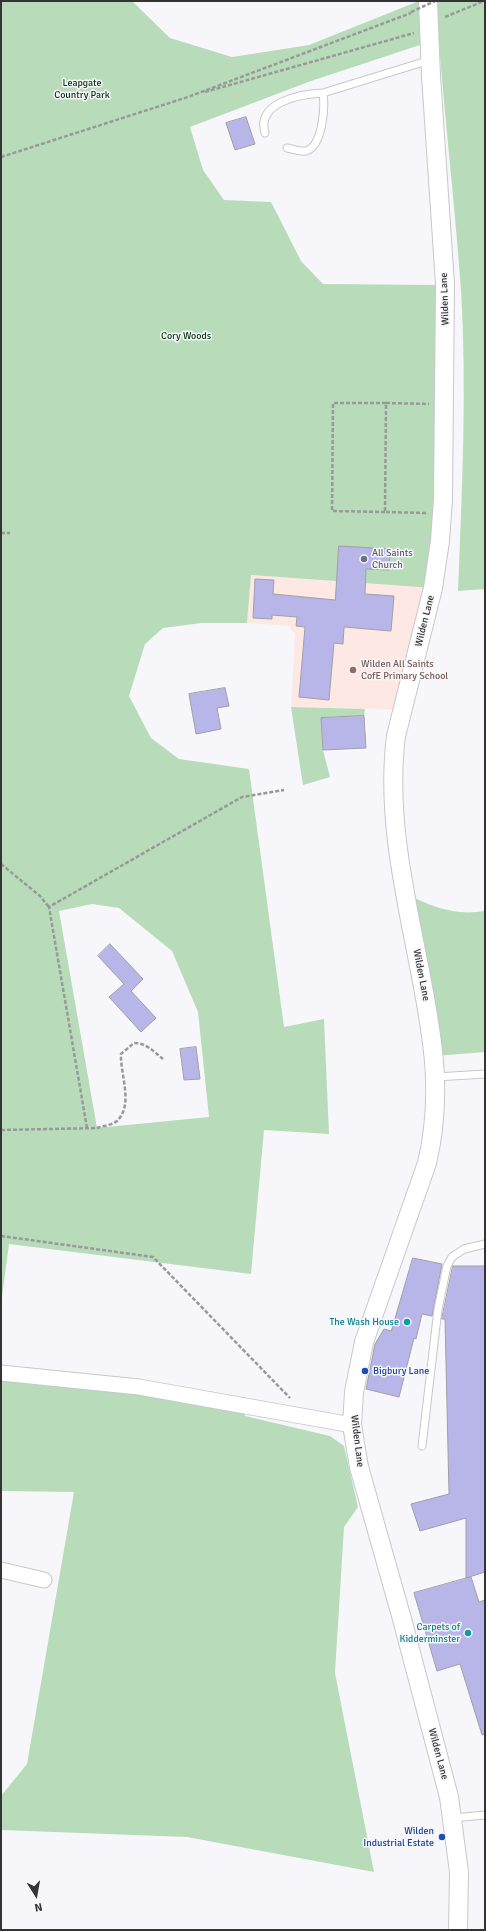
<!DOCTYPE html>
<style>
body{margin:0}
#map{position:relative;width:486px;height:1931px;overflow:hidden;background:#f7f7fb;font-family:Signika,sans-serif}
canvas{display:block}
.frame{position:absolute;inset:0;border:2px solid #343435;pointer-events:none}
.north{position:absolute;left:16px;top:1875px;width:40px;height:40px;-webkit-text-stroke:3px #f7f7fb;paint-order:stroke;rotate:169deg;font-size:11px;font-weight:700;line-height:16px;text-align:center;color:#343435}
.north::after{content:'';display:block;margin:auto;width:14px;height:18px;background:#343435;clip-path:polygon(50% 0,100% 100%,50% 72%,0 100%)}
</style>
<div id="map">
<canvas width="486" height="1931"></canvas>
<div class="frame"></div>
<div class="north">N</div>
</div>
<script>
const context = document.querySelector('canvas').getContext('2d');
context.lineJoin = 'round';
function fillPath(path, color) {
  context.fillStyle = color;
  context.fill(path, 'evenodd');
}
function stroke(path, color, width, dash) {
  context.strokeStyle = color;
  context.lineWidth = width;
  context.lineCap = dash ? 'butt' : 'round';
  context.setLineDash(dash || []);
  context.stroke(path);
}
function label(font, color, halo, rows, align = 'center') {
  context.font = font + ' Signika,sans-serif';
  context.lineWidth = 3;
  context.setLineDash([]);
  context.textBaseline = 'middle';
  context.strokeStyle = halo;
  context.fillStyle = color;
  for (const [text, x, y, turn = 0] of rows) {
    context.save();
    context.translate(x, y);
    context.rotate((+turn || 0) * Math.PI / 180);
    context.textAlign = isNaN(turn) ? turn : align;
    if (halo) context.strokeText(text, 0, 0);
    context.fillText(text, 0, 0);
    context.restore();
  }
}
fillPath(new Path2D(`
 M251 575 433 588 402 710 291 707 295 634 288 626 247 623Z`), '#fde8e4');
fillPath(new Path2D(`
 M1 1H132L170 38 232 57 309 45 419 1 426 43 311 81 190 127 203 170 224 200 271 202 301 261 323 284 439 285 433 588 251 575 247 623H202L163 628 145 644 129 696 151 738 179 759 249 769 284 1027 324 1019 329 1134 264 1130 251 1274 9 1244 1 1305ZM92 904 119 908 172 951 198 1012 209 1117 97 1128 59 911Z
 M436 1H485V589L458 591C462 491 467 390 461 290 454 193 442 97 436 1Z
 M291 707 365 709 364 716 321 718 323 750 330 777 303 785Z
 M406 894C433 907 455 916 485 911V1052L435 1056Z
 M1 1373 245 1405V1416L330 1436 344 1446 358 1507 344 1527 335 1673 374 1872 187 1837 1 1830V1796L27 1764 74 1492 1 1491Z`), '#b8dcb9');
const building = new Path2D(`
 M246 117 255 144 235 150 226 123Z
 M339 546 390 549 389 570 366 569 365 594 394 596 391 631 344 627 343 644 334 643 329 700 299 697 305 627 296 626 297 617 272 615V619L253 618 255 579 274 580 273 594 335 600Z
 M225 688 229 706 217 708 221 729 196 734 189 694Z
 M364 716 366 748 323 750 321 718Z
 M110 944 143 979 131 991 156 1018 141 1032 109 997 124 984 98 956Z
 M196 1047 200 1079 184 1080 180 1049Z
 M413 1258 442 1264 432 1316 422 1314 416 1339 414 1338 399 1397 366 1389 375 1344 384 1329 391 1331Z
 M453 1266H485V1572L466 1578V1518L420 1531 411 1504 449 1494 445 1319H442Z
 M471 1577 479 1602 485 1600V1734L482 1735 460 1664 437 1671 414 1593Z`);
fillPath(building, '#b8b5e9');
stroke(building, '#a0a0a4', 1);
const service = new Path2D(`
 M265 133C256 102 301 94 323 93
 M287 148C293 149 301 152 306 151 323 146 325 107 323 93L430 60
 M436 1077 485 1074
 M422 1446 438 1309 447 1266 452 1257 464 1249 485 1244
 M453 1818 485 1815`);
const minor = new Path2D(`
 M1 1373 139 1387 352 1425
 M1 1570 44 1580`);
const tertiary = new Path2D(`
 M428 1 431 76 445 284 443 499 440 541 433 588 396 736C386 814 405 894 420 971 433 1038 443 1095 427 1163L364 1342 354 1392 352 1425 359 1467 402 1619 449 1797 459 1872 458 1930`);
stroke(service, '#c7c7cc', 9);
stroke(minor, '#c7c7cc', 17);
stroke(tertiary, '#c7c7cc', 20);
stroke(new Path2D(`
 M445 17 484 1
 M205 92 414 33
 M1 157 188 97 411 13
 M385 512 332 511 333 403H386
 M426 513 385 512 386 403 429 404
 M1 533H10
 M1 864 40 896 49 907
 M87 1128 49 907 242 797 284 790
 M1 1130 97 1128C103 1126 112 1125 117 1121 134 1105 120 1074 121 1054L134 1043C146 1043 153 1051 163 1059
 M1 1236 153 1257 290 1398`), '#99999b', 2.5, [4, 2]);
stroke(service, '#fff', 7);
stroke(minor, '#fff', 15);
stroke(tertiary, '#fff', 18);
stroke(new Path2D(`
 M411 12 435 1`), '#99999b', 2.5, [4, 2]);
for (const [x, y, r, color] of [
 [364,559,4,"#6b7280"],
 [353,670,4,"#8d6e63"],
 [407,1322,4,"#0f9aa8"],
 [365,1371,4,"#1a4fb4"],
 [468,1633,4,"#0f9aa8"],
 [442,1837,4,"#1a4fb4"]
]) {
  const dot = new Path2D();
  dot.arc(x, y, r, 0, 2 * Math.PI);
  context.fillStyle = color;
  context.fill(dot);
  stroke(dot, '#f7f7fb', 1.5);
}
label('10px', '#06350e', '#f7f7fb', [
 ["Leapgate",82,83],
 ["Country Park",82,95],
 ["Cory Woods",186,336]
]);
label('10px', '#343435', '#f7f7fb', [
 ["Wilden Lane",445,299,-92],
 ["Wilden Lane",425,621,-76],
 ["Wilden Lane",421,975,79],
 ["Wilden Lane",357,1441,83],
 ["Wilden Lane",438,1754,75]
]);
label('10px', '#5b616d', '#f7f7fb', [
 ["All Saints",372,553],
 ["Church",372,565]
], 'left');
label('10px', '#785e54', '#f7f7fb', [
 ["Wilden All Saints",361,664],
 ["CofE Primary School",361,676]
], 'left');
label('10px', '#0d838f', '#f7f7fb', [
 ["The Wash House",399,1322],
 ["Carpets of",460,1627],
 ["Kidderminster",460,1639]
], 'right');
label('10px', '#164399', '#f7f7fb', [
 ["Bigbury Lane",373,1371],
 ["Wilden",434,1831,"right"],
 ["Industrial Estate",434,1843,"right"]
], 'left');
</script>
